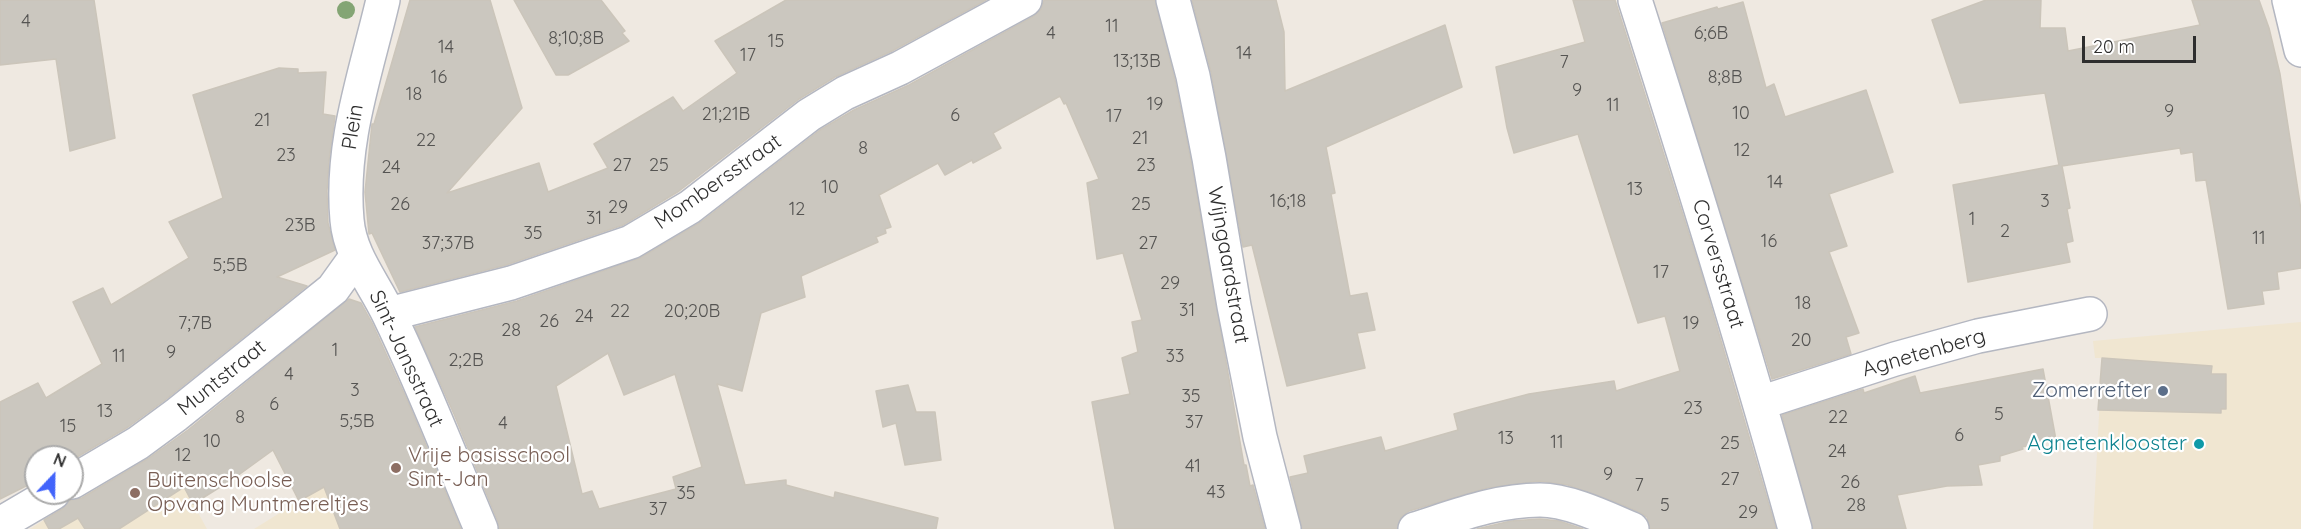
<!DOCTYPE html>
<style>
body{margin:0}
#map{position:relative;width:2301px;height:529px;overflow:hidden;background:#efe9e1;font-family:Quicksand,sans-serif}
canvas{display:block}
.north{position:absolute;left:24px;top:445px;width:60px;height:60px;box-sizing:border-box;background:#fff;border:2px solid #ababab;border-radius:50%;rotate:22deg;font-size:16px;font-weight:700;line-height:24px;text-align:center;color:#2e2e2e}
.north::after{content:'';display:block;margin:auto;width:21px;height:27px;background:#4264fb;clip-path:polygon(50% 0,100% 100%,50% 72%,0 100%)}
.scale{position:absolute;left:2082px;top:36px;width:114px;height:27px;box-sizing:border-box;border:3px solid #2e2e2e;border-top:0;padding-left:8px;font-size:18px;line-height:21px;white-space:nowrap;color:#2e2e2e;-webkit-text-stroke:4px #fff;paint-order:stroke}
</style>
<div id="map">
<canvas width="2301" height="529"></canvas>
<div class="north">N</div>
<div class="scale">20 m</div>
</div>
<script>
const context = document.querySelector('canvas').getContext('2d');
context.lineJoin = 'round';
function fillPath(path, color) {
  context.fillStyle = color;
  context.fill(path, 'evenodd');
}
function stroke(path, color, width, dash) {
  context.strokeStyle = color;
  context.lineWidth = width;
  context.lineCap = dash ? 'butt' : 'round';
  context.setLineDash(dash || []);
  context.stroke(path);
}
function label(font, color, halo, rows, align = 'center') {
  context.font = font + ' Quicksand,sans-serif';
  context.lineWidth = 4.5;
  context.setLineDash([]);
  context.textBaseline = 'middle';
  context.strokeStyle = halo;
  context.fillStyle = color;
  for (const [text, x, y, turn = 0] of rows) {
    context.save();
    context.translate(x, y);
    context.rotate((+turn || 0) * Math.PI / 180);
    context.textAlign = isNaN(turn) ? turn : align;
    if (halo) context.strokeText(text, 0, 0);
    context.fillText(text, 0, 0);
    context.restore();
  }
}
fillPath(new Path2D(`
 M2301 322V529H2093L2102 358H2095L2093 341Z
 M419 435 460 529H254L299 501Z
 M161 445 207 529H30Z`), '#f0e6d1');
const building = new Path2D(`
 M0 0H94L115 138 70 151 56 59 0 65Z
 M410 0H490L522 108 447 193 539 163 548 192 608 168 594 144 673 97 683 111 737 73 715 41 786 0H986L892 51 835 77 799 99 679 191 623 225 506 265 400 292 372 233 369 234 365 192 372 124H374Z
 M514 0H601L625 31 622 33 629 41 568 75H556Z
 M1044 0H1155L1175 80 1191 161 1244 465H1246L1250 486 1253 485 1265 529H1115L1092 402 1130 394 1122 358 1138 352 1132 322 1142 320 1123 253 1097 259 1087 183 1099 179 1066 103 1064 104 1060 96 993 133 1001 148 973 163 972 160 945 175 938 163 879 195 891 227 885 229 886 233 876 237 878 242 801 276 805 297 761 313 742 391 717 384 745 485 786 480V485L834 498 835 492 938 518 936 529H499L498 522 454 414 415 327 517 301 640 258 701 222 820 130 854 110 909 85 1034 16 1041 9ZM608 353 624 395 675 374 702 467 673 477 676 489 599 509 592 491 582 494 556 386Z
 M1192 0H1276L1284 32 1285 91 1445 25 1462 87 1326 147 1335 193 1331 194 1350 296 1367 293 1375 330 1357 333 1365 368 1287 386 1252 245 1243 247 1211 72Z
 M1573 0H1615L1700 269 1776 529H1650L1647 517 1639 512 1618 503 1568 485 1539 481 1487 488 1409 511 1401 517 1397 529H1302L1290 477 1308 473 1304 456 1381 437 1385 451 1458 430 1454 414 1468 410 1529 394 1614 381 1616 391 1680 371 1665 316 1638 323 1578 134 1514 153 1507 128 1496 67 1585 42Z
 M1986 0H2041L2040 28H2065L2068 51 2200 25 2192 0H2259L2269 28 2280 74 2301 210V268L2277 272 2279 289 2262 291 2264 304 2228 309 2206 180 2196 181 2193 152 2181 154 2180 148 2062 166 2070 208 2067 209 2073 241 2066 243 2070 262 1968 282 1953 185 2059 165 2045 93 1960 103 1932 20Z
 M1743 2 1766 88 1774 84 1785 117 1866 90 1893 172 1829 194 1847 246 1829 252 1859 333 1846 337 1851 354 1772 379 1662 23 1717 7 1718 9Z
 M279 68 298 69V73L326 72 323 114 335 116 329 161 327 191 328 223 335 250 277 277 307 286 165 400 128 427 72 460V457H36V481L0 499V402L38 383 46 398 102 364 73 302 103 288 111 305 189 258 169 222 223 198 193 95Z
 M349 299 361 303 372 323 408 402 461 529H340L324 487 299 501 273 450 233 479 193 504 184 487 119 529H85L78 518 59 529H49L44 520 62 509 70 500 82 498 149 458 188 430Z
 M2102 358 2212 366 2211 374H2226V409H2221V413L2098 410Z
 M2043 369 2056 440 2022 447 2023 449 2000 456V461L1978 465 1982 485 1947 486 1897 495 1906 529H1813L1782 415 1863 389 1864 393 1915 376 1920 393Z
 M908 385 916 412H935L941 460 905 465 896 423 883 427 876 391Z
 M1540 519 1559 521 1583 529H1477L1511 521Z`);
fillPath(building, '#cbc7bf');
stroke(building, '#cbc5ba', 1.5);
const minor = new Path2D(`
 M383 0C366 73 340 143 347 220 350 256 374 283 389 315 423 385 451 458 481 529
 M1173 0 1193 76 1209 158 1234 306 1260 437 1284 529
 M1635 0C1691 175 1746 351 1795 529
 M2289 0 2301 50
 M389 314 511 283 631 242 690 207 809 115 845 93 900 68 1025 0
 M1760 403 1895 359 1978 336 2090 314
 M72 482 138 443 176 415 333 289 356 257
 M0 524 53 493
 M1415 529C1456 516 1496 500 1540 500 1569 500 1606 518 1632 529`);
stroke(minor, '#b4b7c1', 36);
stroke(minor, '#fff', 33);
context.fillStyle = '#84a574';
for (const [x, y] of [
 [346,10]
]) {
  context.beginPath();
  context.arc(x, y, 9, 0, 2 * Math.PI);
  context.fill();
}
for (const [x, y, r, color] of [
 [2163,391,6,"#5c6f8a"],
 [2199,444,6,"#0f9aa8"],
 [396,468,6,"#8d6e63"],
 [135,493,6,"#8d6e63"]
]) {
  const dot = new Path2D();
  dot.arc(x, y, r, 0, 2 * Math.PI);
  context.fillStyle = color;
  context.fill(dot);
  stroke(dot, '#fff', 2);
}
label('18px', '#555452', null, [
 ["4",26,22],
 ["11",1112,27],
 ["4",1051,34],
 ["6;6B",1711,34],
 ["8;10;8B",576,39],
 ["15",776,42],
 ["14",446,48],
 ["14",1244,54],
 ["17",748,56],
 ["13;13B",1137,62],
 ["7",1564,63],
 ["16",439,78],
 ["8;8B",1725,78],
 ["9",1577,91],
 ["18",414,95],
 ["19",1155,105],
 ["11",1613,106],
 ["9",2169,112],
 ["10",1741,114],
 ["21;21B",726,115],
 ["6",955,116],
 ["17",1114,117],
 ["21",262,121],
 ["21",1140,139],
 ["22",426,141],
 ["8",863,149],
 ["12",1742,151],
 ["23",286,156],
 ["27",622,166],
 ["25",659,166],
 ["23",1146,166],
 ["24",391,168],
 ["14",1775,183],
 ["10",830,188],
 ["13",1635,190],
 ["16;18",1288,202],
 ["3",2045,202],
 ["26",400,205],
 ["25",1141,205],
 ["29",618,208],
 ["12",797,210],
 ["31",594,219],
 ["1",1972,220],
 ["23B",300,226],
 ["2",2005,232],
 ["35",533,234],
 ["11",2259,239],
 ["16",1769,242],
 ["37;37B",448,244],
 ["27",1148,244],
 ["5;5B",230,266],
 ["17",1661,273],
 ["29",1170,284],
 ["18",1803,304],
 ["31",1187,311],
 ["22",620,312],
 ["20;20B",692,312],
 ["24",584,317],
 ["26",549,322],
 ["7;7B",195,324],
 ["19",1691,324],
 ["28",511,331],
 ["20",1801,341],
 ["1",335,351],
 ["9",171,353],
 ["11",119,357],
 ["33",1175,357],
 ["2;2B",466,361],
 ["4",289,375],
 ["3",355,391],
 ["35",1191,397],
 ["6",274,405],
 ["23",1693,409],
 ["13",105,412],
 ["5",1999,415],
 ["8",240,418],
 ["22",1838,418],
 ["5;5B",357,422],
 ["37",1194,423],
 ["4",503,424],
 ["15",68,427],
 ["6",1959,436],
 ["13",1506,439],
 ["10",212,442],
 ["11",1557,443],
 ["25",1730,444],
 ["24",1837,452],
 ["12",183,456],
 ["41",1193,467],
 ["9",1608,475],
 ["27",1730,480],
 ["26",1850,483],
 ["7",1639,486],
 ["43",1216,493],
 ["35",686,494],
 ["5",1665,506],
 ["28",1856,506],
 ["37",658,510],
 ["29",1748,513]
]);
label('21px', '#2e2e2e', '#fff', [
 ["Plein",353,127,-81],
 ["Mombersstraat",718,182,-35],
 ["Corversstraat",1718,264,73],
 ["Wijngaardstraat",1228,265,80],
 ["Agnetenberg",1924,353,-16],
 ["Sint-Jansstraat",406,359,65],
 ["Muntstraat",222,378,-39]
]);
label('21px', '#4e5e75', '#fff', [
 ["Zomerrefter",2151,391]
], 'right');
label('21px', '#0d838f', '#fff', [
 ["Agnetenklooster",2187,444]
], 'right');
label('21px', '#785e54', '#fff', [
 ["Vrije basisschool",408,456],
 ["Sint-Jan",408,480],
 ["Buitenschoolse",147,481],
 ["Opvang Muntmereltjes",147,505]
], 'left');
</script>
